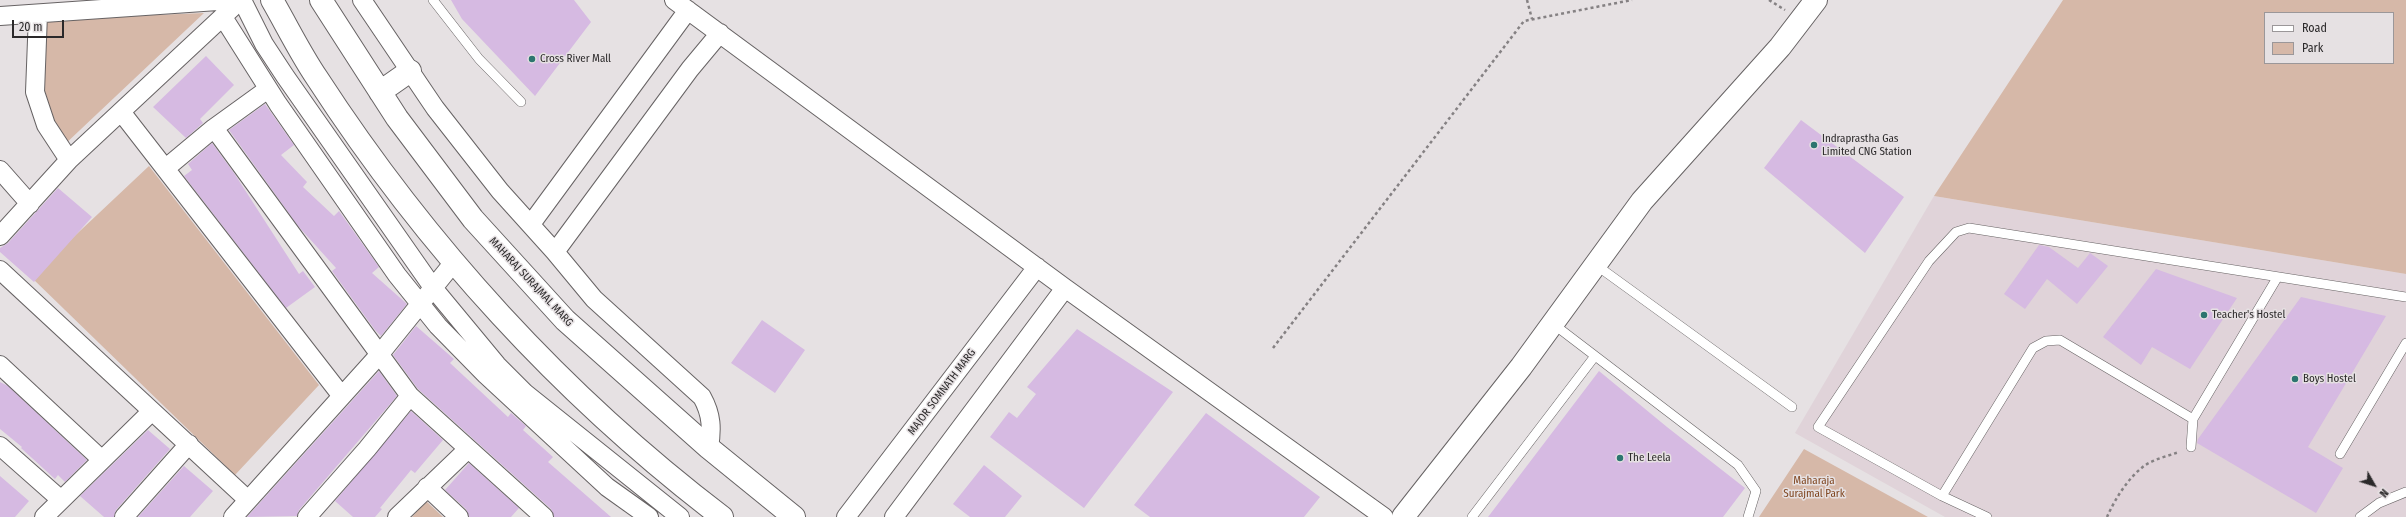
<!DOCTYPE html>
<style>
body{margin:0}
#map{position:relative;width:2406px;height:517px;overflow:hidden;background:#e6e1e3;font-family:"Fira Sans Condensed",sans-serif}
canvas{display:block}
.legend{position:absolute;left:2264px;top:12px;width:130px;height:52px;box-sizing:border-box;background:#e6e1e3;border:1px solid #9b9799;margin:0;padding:5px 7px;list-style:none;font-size:12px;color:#2b292a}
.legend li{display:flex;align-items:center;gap:8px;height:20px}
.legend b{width:20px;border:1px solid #9b9799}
.north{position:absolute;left:2354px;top:465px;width:40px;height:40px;-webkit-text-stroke:3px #e6e1e3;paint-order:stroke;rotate:129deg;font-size:11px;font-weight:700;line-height:16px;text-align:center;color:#2b292a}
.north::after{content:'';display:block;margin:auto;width:14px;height:18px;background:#2b292a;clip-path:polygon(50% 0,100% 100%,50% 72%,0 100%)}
.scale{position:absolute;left:12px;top:20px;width:52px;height:18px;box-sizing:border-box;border:2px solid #2b292a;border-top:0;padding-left:5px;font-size:12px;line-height:14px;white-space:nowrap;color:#2b292a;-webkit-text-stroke:3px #e6e1e3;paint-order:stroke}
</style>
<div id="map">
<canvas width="2406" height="517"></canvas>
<ul class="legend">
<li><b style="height:5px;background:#fff"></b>Road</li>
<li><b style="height:11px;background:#d6b8a8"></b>Park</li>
</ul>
<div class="north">N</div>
<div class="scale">20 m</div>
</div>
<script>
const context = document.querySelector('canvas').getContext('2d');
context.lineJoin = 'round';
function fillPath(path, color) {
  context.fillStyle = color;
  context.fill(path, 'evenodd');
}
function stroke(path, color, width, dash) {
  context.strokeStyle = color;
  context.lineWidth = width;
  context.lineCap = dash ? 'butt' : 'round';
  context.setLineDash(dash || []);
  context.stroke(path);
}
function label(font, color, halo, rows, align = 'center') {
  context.font = font + ' "Fira Sans Condensed",sans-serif';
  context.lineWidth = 3;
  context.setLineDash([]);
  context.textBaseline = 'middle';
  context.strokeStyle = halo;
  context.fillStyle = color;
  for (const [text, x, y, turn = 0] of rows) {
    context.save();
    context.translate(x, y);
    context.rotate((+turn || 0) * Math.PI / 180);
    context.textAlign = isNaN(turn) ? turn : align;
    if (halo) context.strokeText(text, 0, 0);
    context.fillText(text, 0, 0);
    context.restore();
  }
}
fillPath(new Path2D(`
 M1934 196 2406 274V517H1945L1795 433Z`), '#e0d3d9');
fillPath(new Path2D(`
 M2063 0H2406V274L1934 196ZM2265 13H2393V63H2265Z
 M204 13 62 147 35 117 32 20Z
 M149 166 319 385 235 475 31 277Z
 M1804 449 1928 517H1759Z
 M426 501 443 517H412Z`), '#d6b8a8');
fillPath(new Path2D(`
 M451 0H574L591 22 535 96 462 19Z
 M206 56 234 85 200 119 203 123 186 138 153 107Z
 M265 104 294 145 281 155 307 182 303 187 334 216 339 211 379 267 372 273 407 304 381 336 375 330 332 271 336 268 298 226 229 130Z
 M1801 120 1904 197 1865 253 1764 168Z
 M212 143 234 173 299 274 303 271 315 287 286 308 184 176 192 170 188 164Z
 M58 188 92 217 34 282 0 252V248L8 243Z
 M2039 245 2049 247 2078 268 2090 253 2108 266 2077 304 2047 279 2025 309 2004 294Z
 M2156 269 2237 298 2190 369 2152 347 2141 365 2103 337Z
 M2301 297 2386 316 2308 447 2343 468 2316 513 2197 443 2198 439Z
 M762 320 805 350 775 393 731 363Z
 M416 326 454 359 450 363 508 417 511 413 526 426 523 430 553 457 548 462 611 517H554L551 509 418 389 393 355Z
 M1077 329 1173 392 1084 508 990 437 1009 412 1017 418 1036 394 1027 387Z
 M379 371 397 396 299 510 297 516 247 517Z
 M1599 371 1667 427 1745 488 1723 517H1488Z
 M0 382 8 386 87 460 65 482 58 475 55 479 21 448 22 447 0 429Z
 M411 411 443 440 415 473 411 470 380 508 382 509 375 517H353L335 501Z
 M1206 413 1320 497 1304 517H1150L1134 505Z
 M148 430 170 449 116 510 114 517H104L80 496Z
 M469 463 519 508 511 517H469L466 509 445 490Z
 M984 465 1022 496 1005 517H970L953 504Z
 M184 466 213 491 190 517H138Z
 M0 476 29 501 15 517H0Z`), '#d6bae2');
const lane = new Path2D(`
 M433 0 479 59 521 102
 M1596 265 1792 407
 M1552 323 1738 465 1756 491 1748 517
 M2191 447 2193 419 2277 278
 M2340 454 2406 343
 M1942 496 2033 348 2046 341 2060 340 2193 419
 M1472 517 1595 356
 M1987 517 1942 496 1818 427 1929 261 1956 232 1969 228 2406 297
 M2360 517 2379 503 2406 492`);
const street = new Path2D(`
 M242 0 264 44 285 76 434 289 497 365 525 393 680 517
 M362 0 435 108 500 191 555 252 594 299 702 397C712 415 712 429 709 448
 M674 0 1065 288 1384 517
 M38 14 35 92 46 125 69 160
 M0 16 232 0
 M223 17 278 104 397 275 438 326 486 375 607 487 649 517
 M122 113 341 395
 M214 128 410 396 544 517
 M166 168 214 128 268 89
 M0 170 30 204
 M531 224 688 10
 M0 236 69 160 232 8
 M555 252 690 69 720 33
 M0 270 248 500
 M0 365 101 459
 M0 446 60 499
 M427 487 459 517
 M44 517 151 412
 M124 517 189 444
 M233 517 379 355 454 262
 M307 517 367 449 410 396
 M397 517 468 449
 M846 517 1037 267
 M894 517 1065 288`);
const secondary = new Path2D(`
 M272 0C287 26 300 53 317 78 426 246 563 396 722 517
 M321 0 397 118 473 219 565 320 709 448 794 517
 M380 92 410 71
 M1403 517 1521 367 1642 201 1780 47 1816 0`);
stroke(lane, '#676364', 10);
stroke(street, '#676364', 20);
stroke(secondary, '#676364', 24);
stroke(new Path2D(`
 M1527 0 1532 19
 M1769 0 1785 10
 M1273 348 1524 21 1632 0
 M2107 517C2115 499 2128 478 2144 466 2154 459 2168 456 2179 452`), '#858183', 2.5, [3, 3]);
stroke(lane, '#fff', 9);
stroke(street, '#fff', 18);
stroke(secondary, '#fff', 22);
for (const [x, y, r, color] of [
 [532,59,4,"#2c756f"],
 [1814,145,4,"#2c756f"],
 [2204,315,4,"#2c756f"],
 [2295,379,4,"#2c756f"],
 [1620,458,4,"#2c756f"]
]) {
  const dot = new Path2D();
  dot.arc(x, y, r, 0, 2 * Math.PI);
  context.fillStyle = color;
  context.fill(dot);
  stroke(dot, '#e6e1e3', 1.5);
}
label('11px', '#2b292a', '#e6e1e3', [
 ["Cross River Mall",540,59],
 ["Indraprastha Gas",1822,139],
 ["Limited CNG Station",1822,152],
 ["Teacher's Hostel",2212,315],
 ["Boys Hostel",2303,379],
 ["The Leela",1628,458]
], 'left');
label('11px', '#2b292a', '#e6e1e3', [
 ["MAHARAJ SURAJMAL MARG",531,282,47],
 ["MAJOR SOMNATH MARG",942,392,-53]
]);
label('11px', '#804721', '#e6e1e3', [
 ["Maharaja",1814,481],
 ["Surajmal Park",1814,494]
]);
</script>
